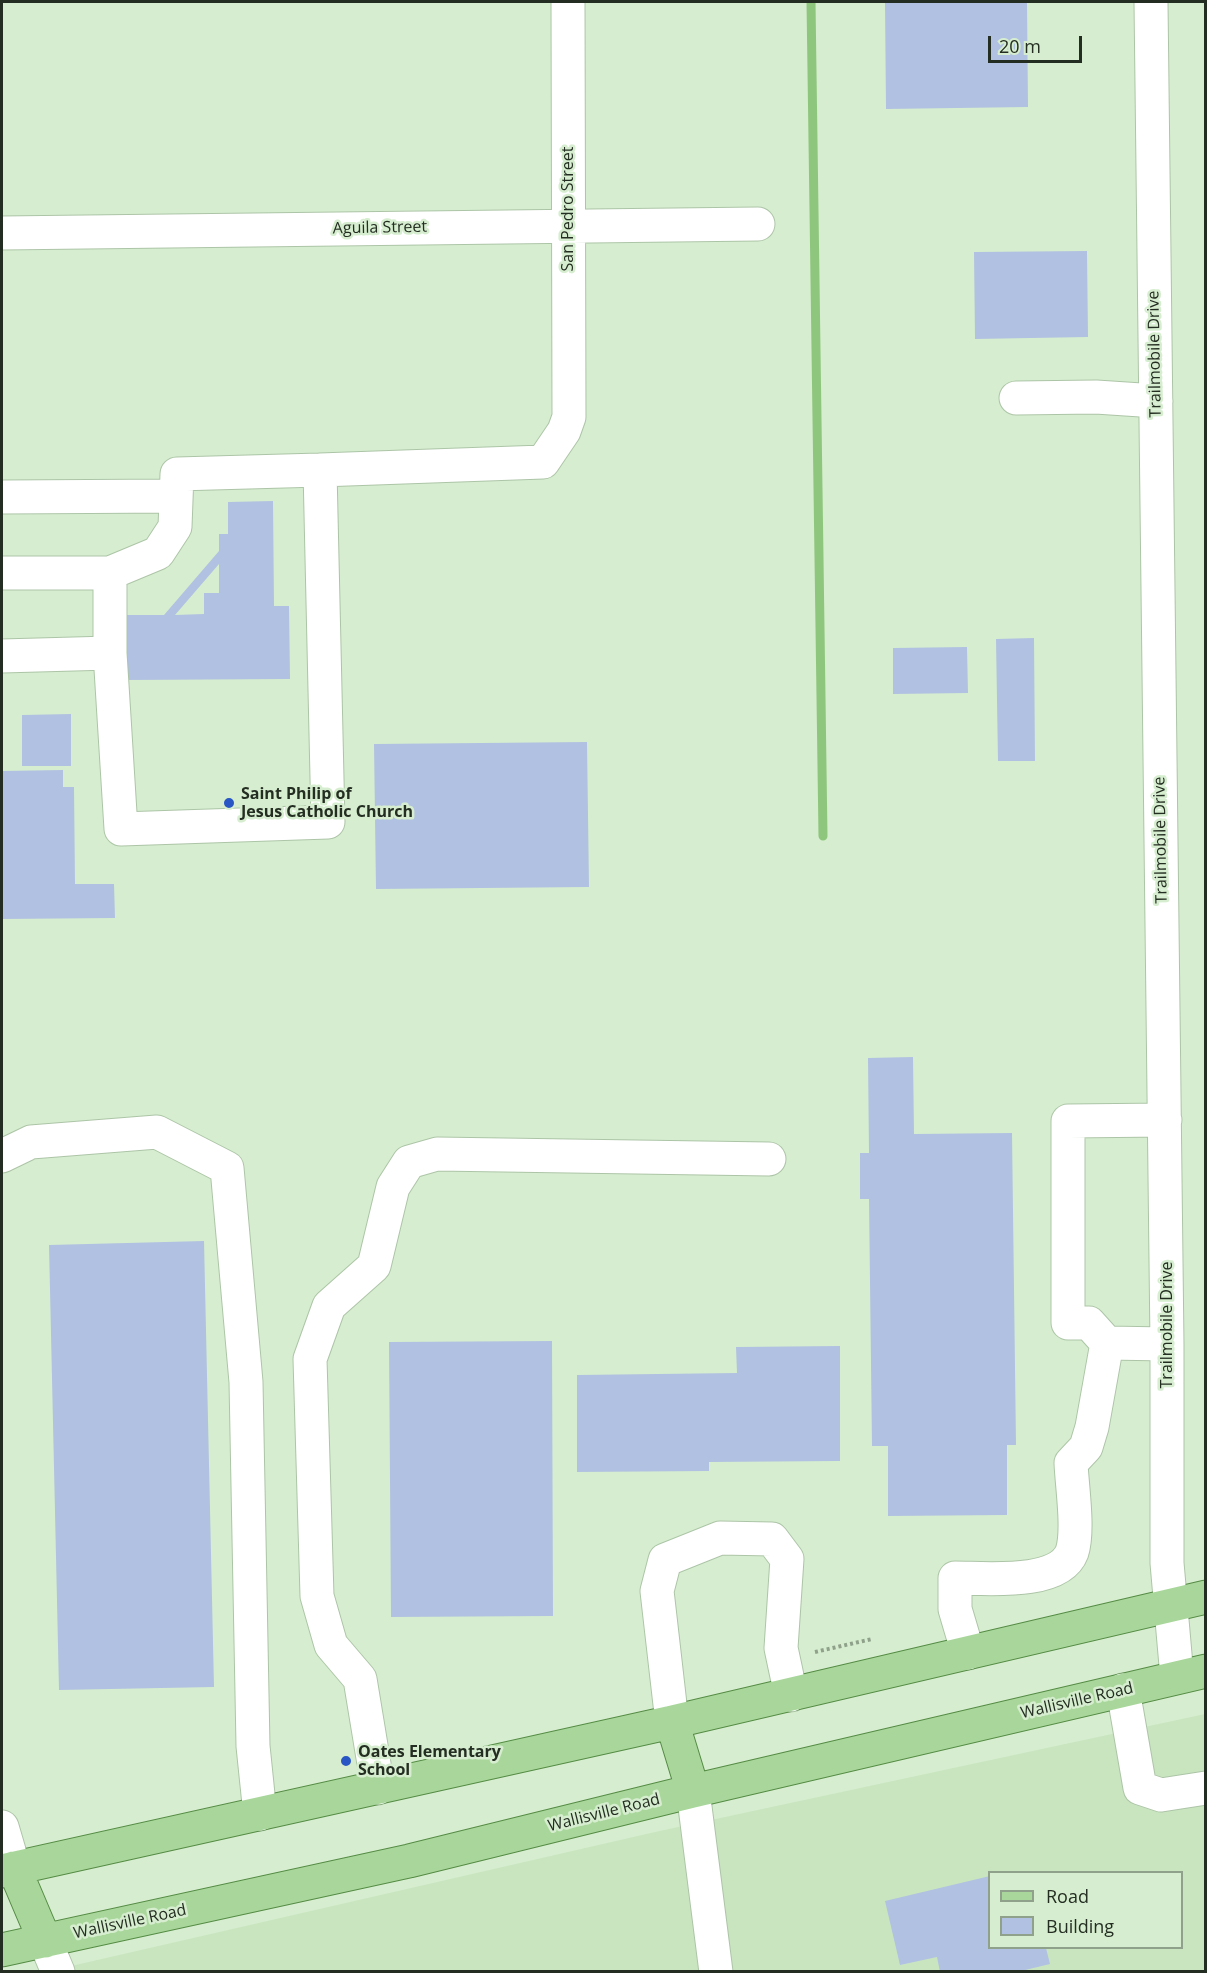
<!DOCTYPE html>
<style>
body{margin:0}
#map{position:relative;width:1207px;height:1973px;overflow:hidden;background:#d6eecf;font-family:"Open Sans",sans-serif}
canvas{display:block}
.frame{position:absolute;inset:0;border:3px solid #242d22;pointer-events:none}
.legend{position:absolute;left:988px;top:1871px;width:195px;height:78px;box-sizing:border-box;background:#d6eecf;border:2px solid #8fa18a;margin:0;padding:8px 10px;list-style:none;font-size:18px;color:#242d22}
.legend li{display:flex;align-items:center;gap:12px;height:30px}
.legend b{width:30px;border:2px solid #8fa18a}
.scale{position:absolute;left:988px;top:36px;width:94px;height:27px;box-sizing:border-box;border:3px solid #242d22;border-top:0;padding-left:8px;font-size:18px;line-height:21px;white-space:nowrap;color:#242d22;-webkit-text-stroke:4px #d6eecf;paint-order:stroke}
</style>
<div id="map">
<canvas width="1207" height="1973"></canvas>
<div class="frame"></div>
<ul class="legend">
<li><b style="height:8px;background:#a9d79b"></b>Road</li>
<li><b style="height:16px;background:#b1c1e1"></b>Building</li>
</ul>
<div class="scale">20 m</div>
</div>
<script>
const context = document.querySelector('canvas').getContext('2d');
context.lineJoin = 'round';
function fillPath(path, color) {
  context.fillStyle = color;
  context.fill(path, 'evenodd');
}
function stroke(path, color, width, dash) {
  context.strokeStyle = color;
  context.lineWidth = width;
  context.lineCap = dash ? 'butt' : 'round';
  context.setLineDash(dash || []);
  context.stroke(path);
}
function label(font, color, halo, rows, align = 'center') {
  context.font = font + ' "Open Sans",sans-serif';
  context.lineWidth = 5;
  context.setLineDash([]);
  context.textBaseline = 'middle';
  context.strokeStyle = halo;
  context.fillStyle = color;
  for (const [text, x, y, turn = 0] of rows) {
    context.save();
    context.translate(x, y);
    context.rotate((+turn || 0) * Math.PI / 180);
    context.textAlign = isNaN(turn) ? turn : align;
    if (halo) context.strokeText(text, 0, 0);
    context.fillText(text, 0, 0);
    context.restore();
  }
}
fillPath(new Path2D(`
 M1205 1714V1971L45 1972 655 1832ZM990 1872H1182V1948H990Z`), '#c9e5c0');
stroke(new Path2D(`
 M811 2 823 836`), '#8fc67e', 9);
fillPath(new Path2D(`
 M885 2H1027L1028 107 886 109Z
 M1087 251 1088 337 975 339 974 252Z
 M273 501 274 606H289L290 679 127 680V615H164L219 551V534H228V502ZM219 564V593H204V614L175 615Z
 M1034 638 1035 761H998L996 639Z
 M967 647 968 693 893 694V648Z
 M71 714V766H22V715Z
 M587 742 589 887 376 889 374 744Z
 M63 770V787H74L75 884H114L115 918 2 919V771Z
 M913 1057 914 1134 1012 1133 1016 1445H1007V1515L888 1516V1446H872L869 1199H860V1153H869L868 1058Z
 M204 1241 214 1687 59 1690 49 1245Z
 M552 1341 553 1616 391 1617 389 1342Z
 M840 1346V1461L709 1462V1471L577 1472V1375L737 1373 736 1347Z
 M990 1876V1948H1046L1050 1964 1017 1972H940L937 1957 900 1965 885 1901Z`), '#b1c1e1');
const minor = new Path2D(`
 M1151 2 1167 1344V1563L1177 1677
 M2 233 758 224
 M1016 398 1096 397 1156 401
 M320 470 328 822 121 829 110 653V573L158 553 175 527 177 474Z
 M320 470 543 462 564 431 569 417 568 2
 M2 497 175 496
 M2 573H110
 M2 656 110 653
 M2 1156 31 1142 157 1132 227 1168 246 1382 253 1746 260 1814
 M1107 1343 1089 1323H1068V1121L1165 1120
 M968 1653 955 1609V1578C985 1578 1059 1586 1072 1552 1079 1530 1072 1487 1071 1463L1086 1447 1092 1427 1107 1343 1167 1344
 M1123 1690 1140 1788 1161 1795 1206 1788
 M672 1722 657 1591 665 1560 720 1538 772 1539 787 1559 781 1648 791 1695
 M378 1788 360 1679 331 1645 317 1596 310 1359 329 1306 374 1266 393 1187 409 1162 437 1154 769 1159
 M693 1791 716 1972
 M2 1827 14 1868
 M45 1941 58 1972`);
const major = new Path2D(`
 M672 1722 693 1791
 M14 1868 45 1941
 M2 1871 672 1722 1206 1597
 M2 1950 409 1861 693 1791 1206 1671`);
stroke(minor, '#adc5a7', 35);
stroke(major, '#558b45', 35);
stroke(new Path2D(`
 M815 1652 872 1639`), '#8fa18a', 4, [3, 3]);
stroke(minor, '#fff', 33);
stroke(major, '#a9d79b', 33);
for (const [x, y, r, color] of [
 [229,803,6,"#2856c5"],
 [346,1761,6,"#2856c5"]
]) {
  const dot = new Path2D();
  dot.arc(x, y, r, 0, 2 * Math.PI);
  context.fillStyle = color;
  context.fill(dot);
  stroke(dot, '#d6eecf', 2);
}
label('16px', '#242d22', '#d6eecf', [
 ["San Pedro Street",568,209,-90],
 ["Aguila Street",380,228,-1],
 ["Trailmobile Drive",1155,354,-91],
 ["Trailmobile Drive",1161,840,-91],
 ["Trailmobile Drive",1167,1325,-90],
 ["Wallisville Road",1077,1701,-13],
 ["Wallisville Road",604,1813,-14],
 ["Wallisville Road",130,1922,-12]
]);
label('bold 16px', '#242d22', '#d6eecf', [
 ["Saint Philip of",241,794],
 ["Jesus Catholic Church",241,812],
 ["Oates Elementary",358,1752],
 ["School",358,1770]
], 'left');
</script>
